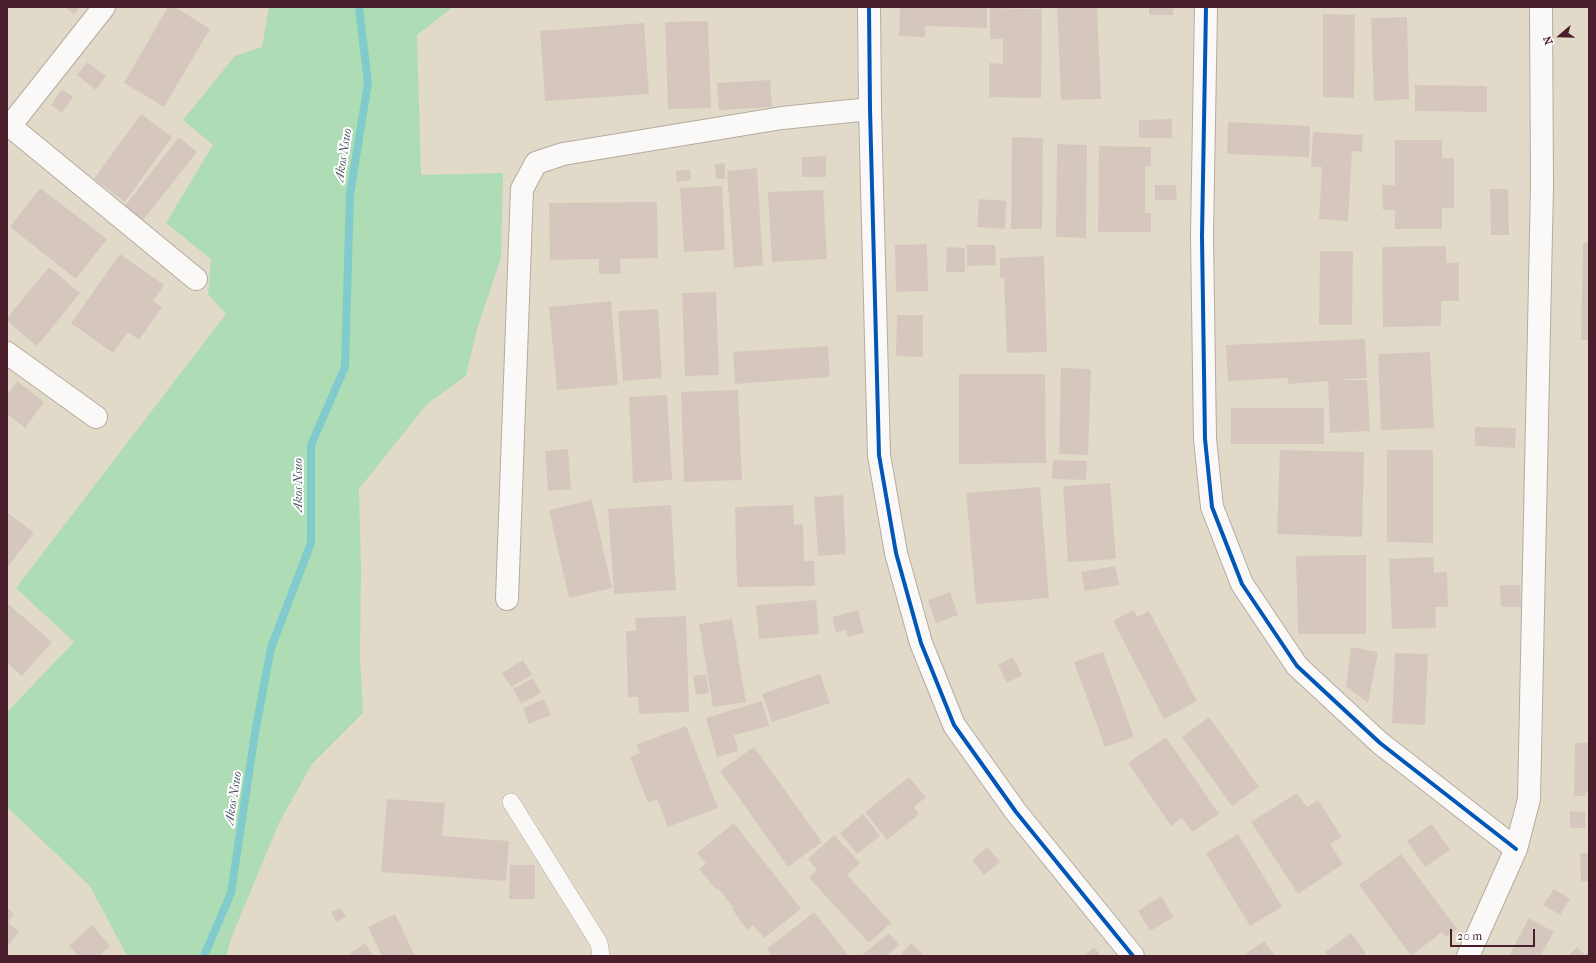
<!DOCTYPE html>
<style>
body{margin:0}
#map{position:relative;width:1596px;height:963px;overflow:hidden;background:#e2dac8;font-family:"IM FELL French Canon",serif}
canvas{display:block}
.frame{position:absolute;inset:0;border:8px solid #4a1f2b;pointer-events:none}
.north{position:absolute;left:1540px;top:16px;width:40px;height:40px;-webkit-text-stroke:3px #fff;paint-order:stroke;rotate:250deg;font-size:11px;font-weight:700;line-height:16px;text-align:center;color:#4a1f2b}
.north::after{content:'';display:block;margin:auto;width:14px;height:18px;background:#4a1f2b;clip-path:polygon(50% 0,100% 100%,50% 72%,0 100%)}
.scale{position:absolute;left:1450px;top:929px;width:85px;height:18px;box-sizing:border-box;border:2px solid #4a1f2b;border-top:0;padding-left:5px;font-size:12px;line-height:14px;white-space:nowrap;color:#4a1f2b;-webkit-text-stroke:3px #fff;paint-order:stroke}
</style>
<div id="map">
<canvas width="1596" height="963"></canvas>
<div class="frame"></div>
<div class="north">N</div>
<div class="scale">20 m</div>
</div>
<script>
const context = document.querySelector('canvas').getContext('2d');
context.lineJoin = 'round';
function fillPath(path, color) {
  context.fillStyle = color;
  context.fill(path, 'evenodd');
}
function stroke(path, color, width, dash) {
  context.strokeStyle = color;
  context.lineWidth = width;
  context.lineCap = dash ? 'butt' : 'round';
  context.setLineDash(dash || []);
  context.stroke(path);
}
function label(font, color, halo, rows, align = 'center') {
  context.font = font + ' "IM FELL French Canon",serif';
  context.lineWidth = 4;
  context.setLineDash([]);
  context.textBaseline = 'middle';
  context.strokeStyle = halo;
  context.fillStyle = color;
  for (const [text, x, y, turn = 0] of rows) {
    context.save();
    context.translate(x, y);
    context.rotate((+turn || 0) * Math.PI / 180);
    context.textAlign = isNaN(turn) ? turn : align;
    if (halo) context.strokeText(text, 0, 0);
    context.fillText(text, 0, 0);
    context.restore();
  }
}
fillPath(new Path2D(`
 M269 7H453L417 35 421 175 503 173 501 258 477 329 466 376 427 404 359 489 361 570 360 657 363 713 312 764 279 823 232 936 226 956H127L90 886 7 807V712L74 642 16 588 226 314 208 294 211 259 166 223 213 145 183 120 235 56 262 47Z`), '#aedcb4');
stroke(new Path2D(`
 M204 956 231 893 255 733 271 648 311 543V445L345 367 350 194 368 83 359 7`), '#81cbcc', 8);
fillPath(new Path2D(`
 M65 7H80L74 14Z
 M168 7H175L210 29 164 107 124 83Z
 M900 7H987V28L925 26V37L899 36Z
 M1057 7H1097L1101 99 1061 100Z
 M1149 7H1174L1173 15H1149Z
 M990 8 1042 9 1041 98 989 97V63L1003 64V39H990Z
 M1323 14 1355 15 1354 98 1323 97Z
 M1407 17 1409 99 1374 101 1371 18Z
 M708 21 711 108 668 109 665 22Z
 M644 23 649 94 545 101 540 31Z
 M87 62 106 76 96 90 77 75Z
 M770 80 772 107 719 110 717 83Z
 M1415 85 1487 86V112L1415 111Z
 M62 89 73 97 62 113 51 105Z
 M141 114 172 137 125 202 94 179Z
 M1172 119V138H1139V120Z
 M1228 122 1310 126 1309 157 1227 154Z
 M1313 132 1363 135 1362 152 1352 151 1348 221 1319 219 1322 167H1311Z
 M179 137 197 152 139 225 121 211Z
 M1012 137 1043 138 1042 229H1011Z
 M1395 140H1442V158H1454V208H1442V229H1395V210H1383L1382 185H1395Z
 M1057 144 1087 145 1086 238 1056 237Z
 M1099 146 1151 147V167L1145 166V213H1151V232H1098Z
 M826 156V177H802V157Z
 M725 163V179H716L715 164Z
 M757 168 763 265 734 268 727 171Z
 M690 169 691 180 677 182 676 171Z
 M1155 185H1176L1177 200H1155Z
 M722 186 725 250 684 252 680 188Z
 M40 188 107 239 76 279 10 227Z
 M1490 189H1508L1509 235H1491Z
 M823 190 827 259 772 262 768 192Z
 M979 199 1006 201 1005 229 977 227Z
 M657 202 658 258 620 259 621 274H599V259L550 260 549 203Z
 M1583 243H1589V340H1581Z
 M927 244 928 291 896 292 895 245Z
 M967 245H995L996 265 967 266Z
 M1446 246V263H1459V301H1441V326L1383 327 1382 247Z
 M947 247 965 248V272H946Z
 M1320 251H1353L1352 325H1319Z
 M120 254 164 285 153 301 162 307 139 340 128 332 113 353 71 323Z
 M1044 256 1047 352 1007 353 1004 278H1000V258Z
 M49 267 80 293 37 346 7 321V318Z
 M716 292 719 375 685 376 682 293Z
 M611 301 618 385 557 390 549 307Z
 M658 309 662 378 623 381 618 311Z
 M897 315H923V357L896 356Z
 M1365 339 1367 378 1337 380H1367L1370 431 1330 433 1328 381 1288 384V378L1228 381 1226 345Z
 M828 346 830 377 735 384 733 352Z
 M1430 352 1434 428 1381 430 1378 354Z
 M1061 368 1091 369 1088 455 1059 454Z
 M959 374H1045L1046 463 959 464Z
 M17 381 44 402 25 428 7 414V395Z
 M738 390 742 480 684 482 681 392Z
 M667 395 672 480 633 483 629 397Z
 M1231 408H1324V444H1231Z
 M1475 427 1516 428 1515 448 1475 446Z
 M568 449 571 489 548 491 545 451Z
 M1280 450 1364 452 1362 537 1277 534Z
 M1387 450H1433V543L1387 542Z
 M1053 460 1087 461 1086 480 1052 479Z
 M1110 483 1116 559 1068 562 1063 486Z
 M1040 487 1049 598 976 604 966 493Z
 M843 495 846 554 818 556 814 497Z
 M592 500 612 588 569 598 549 510Z
 M671 505 676 590 614 594 608 509Z
 M793 505 794 525 803 524 804 561H814L815 586 737 587 735 507Z
 M7 512 34 533 7 568Z
 M1366 555V634H1298L1296 556Z
 M1433 557 1434 573 1447 572 1448 607H1435L1436 628 1392 629 1389 559Z
 M1115 566 1119 585 1085 591 1081 572Z
 M1500 585H1520L1521 607H1501Z
 M950 592 958 615 936 623 928 600Z
 M816 600 819 634 759 639 756 605Z
 M7 603 52 642 22 676 7 663Z
 M858 610 864 633 848 637 846 630 836 632 832 617Z
 M1134 610 1137 617 1149 611 1197 701 1164 719 1113 621Z
 M686 616 689 712 639 714 638 697H628L626 631H636L635 618Z
 M732 619 746 702 713 707 699 624Z
 M1351 647 1378 652 1368 703 1346 686Z
 M1103 652 1134 737 1105 747 1074 662Z
 M1395 653 1428 654 1425 725 1392 723Z
 M1013 657 1022 675 1007 683 998 665Z
 M523 660 532 675 511 687 502 673Z
 M706 674 709 693 696 695 693 676Z
 M820 674 830 703 772 722 762 694Z
 M533 678 541 693 521 704 513 689Z
 M544 699 551 715 529 724 523 708Z
 M762 701 769 726 734 735 738 751 717 757 706 718Z
 M1209 717 1259 787 1232 806 1182 737Z
 M686 726 718 808 668 827 657 799 648 803 630 757 640 753 636 745Z
 M1166 737 1219 814 1192 832 1182 818 1171 826 1128 763Z
 M1575 743H1589V792H1586L1585 796H1574Z
 M754 747 822 842 788 867 720 771Z
 M909 777 926 797 914 807 919 814 887 840 865 812Z
 M1297 793 1307 807 1318 800 1342 837 1330 844 1343 864 1298 894 1251 822Z
 M387 799 445 803 442 836 509 841 506 881 381 872Z
 M1570 811 1585 812V828H1570Z
 M863 814 880 836 857 854 840 833Z
 M734 823 801 909 764 938 753 925 747 930 732 909 734 908 718 888 716 889 699 869 706 864 697 853Z
 M1432 824 1450 850 1425 867 1407 841Z
 M1238 834 1282 907 1250 926 1206 853Z
 M834 835 860 863 847 875 891 923 869 943 809 878 817 870 808 859Z
 M988 847 1000 862 984 875 972 860Z
 M1580 853H1589V881H1581Z
 M1401 854 1457 929 1446 937 1442 932 1411 956 1359 885Z
 M510 865H535V899H509Z
 M1554 889 1570 899 1560 915 1543 905Z
 M1161 896 1174 917 1150 931 1138 911Z
 M7 907 14 914 8 922 19 932 7 947Z
 M341 908 346 917 336 922 331 912Z
 M814 912 849 956H772L767 949Z
 M395 914 415 956H382L368 927Z
 M1529 918 1554 932 1540 956H1509Z
 M92 925 110 946 99 956H78L69 946Z
 M889 933 899 945 886 956H862V955Z
 M1351 933 1366 953 1362 956H1327L1325 952Z
 M1264 941 1275 956H1242Z
 M365 943 373 956H351L350 954Z
 M911 943 925 956H899Z
 M1094 947 1101 956H1084Z
 M1577 947 1585 955 1589 951V956H1568Z`), '#d6c7be');
const service = new Path2D(`
 M511 802 599 943 601 956`);
const minor = new Path2D(`
 M869 7 870 109 879 455 896 553 921 643 954 725 1016 812 1133 956
 M1206 7 1202 236 1205 439 1212 507 1242 584 1297 666 1380 743 1516 849
 M7 124 10 126 104 7
 M10 126 196 279
 M7 353 96 417
 M507 599 522 189 536 163 563 154 782 118 870 109
 M1468 956 1516 849 1529 799 1542 186 1541 7`);
stroke(service, '#b4aba1', 18);
stroke(minor, '#b4aba1', 24);
stroke(service, '#fbf9f7', 17);
stroke(minor, '#fbf9f7', 22);
stroke(new Path2D(`
 M869 7 870 109 879 455 896 553 921 643 954 725 1016 812 1133 956
 M1206 7 1202 236 1205 439 1212 507 1242 584 1297 666 1380 743 1516 849`), '#0057b8', 4);
label('italic 13px', '#4f5964', '#fff', [
 ["Akos Nsuo",344,155,-81],
 ["Akos Nsuo",299,485,-90],
 ["Akos Nsuo",234,798,-81]
]);
</script>
